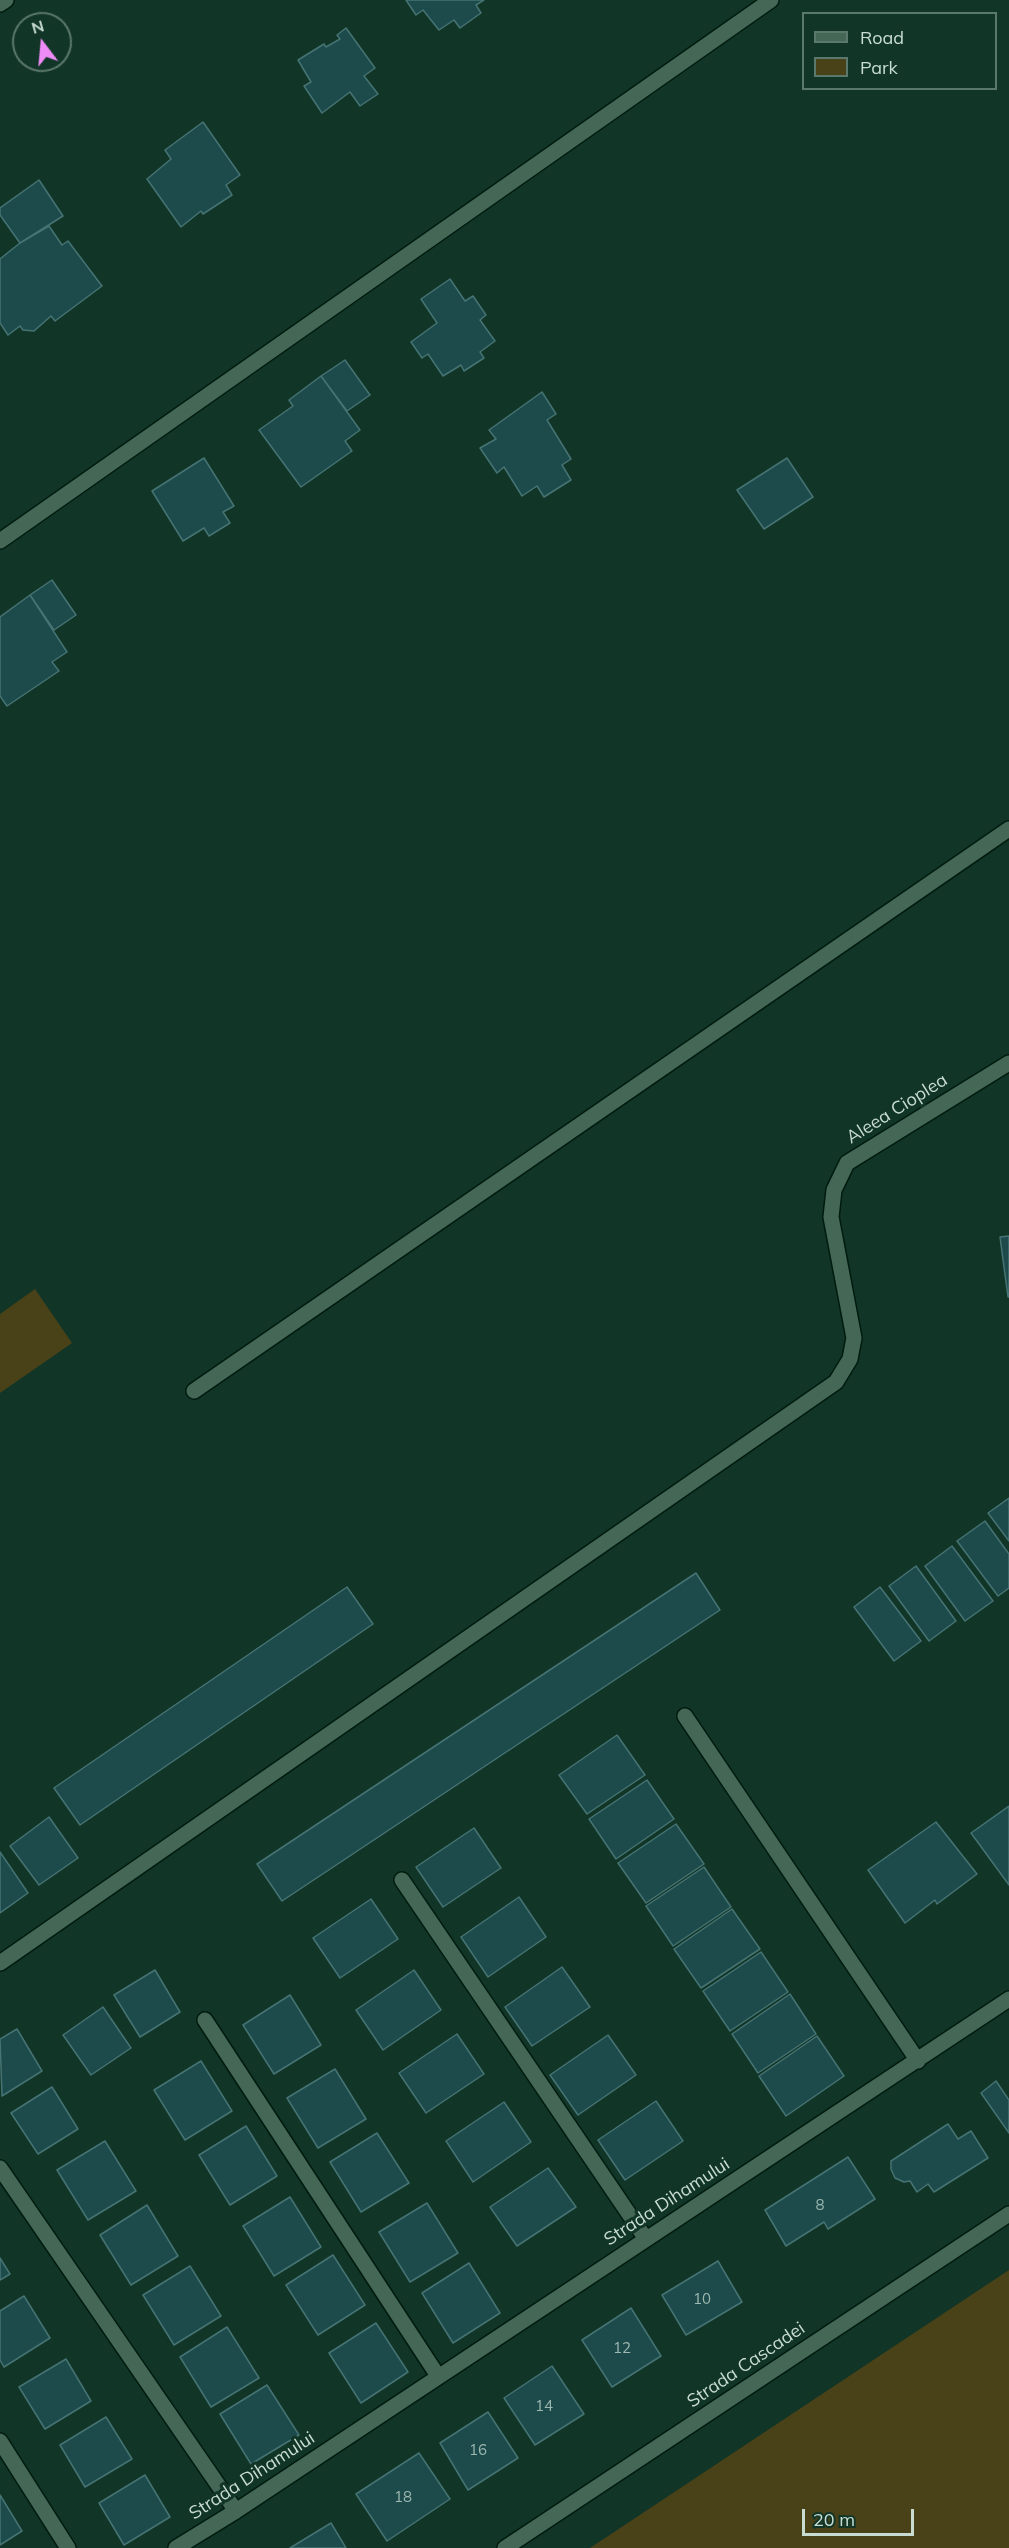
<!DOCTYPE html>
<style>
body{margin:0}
#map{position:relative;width:1009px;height:2548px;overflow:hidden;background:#113526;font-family:Mulish,sans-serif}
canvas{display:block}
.legend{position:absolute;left:802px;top:12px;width:195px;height:78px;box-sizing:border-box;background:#113526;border:2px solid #5a786b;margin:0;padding:8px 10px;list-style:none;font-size:18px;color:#c8dcd2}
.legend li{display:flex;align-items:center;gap:12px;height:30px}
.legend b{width:30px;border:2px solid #5a786b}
.north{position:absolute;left:12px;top:12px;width:60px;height:60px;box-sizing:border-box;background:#113526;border:2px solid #5a786b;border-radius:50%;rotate:344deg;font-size:16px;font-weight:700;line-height:24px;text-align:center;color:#c8dcd2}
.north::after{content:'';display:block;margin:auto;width:21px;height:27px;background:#ef8bf7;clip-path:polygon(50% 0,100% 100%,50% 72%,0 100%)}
.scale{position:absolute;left:802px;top:2509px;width:112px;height:27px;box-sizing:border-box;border:3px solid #c8dcd2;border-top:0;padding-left:8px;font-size:18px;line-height:21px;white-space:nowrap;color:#c8dcd2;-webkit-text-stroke:4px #113526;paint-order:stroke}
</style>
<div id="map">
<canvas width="1009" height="2548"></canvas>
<ul class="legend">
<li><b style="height:8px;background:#446756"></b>Road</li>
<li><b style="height:16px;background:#494219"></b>Park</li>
</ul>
<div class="north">N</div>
<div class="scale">20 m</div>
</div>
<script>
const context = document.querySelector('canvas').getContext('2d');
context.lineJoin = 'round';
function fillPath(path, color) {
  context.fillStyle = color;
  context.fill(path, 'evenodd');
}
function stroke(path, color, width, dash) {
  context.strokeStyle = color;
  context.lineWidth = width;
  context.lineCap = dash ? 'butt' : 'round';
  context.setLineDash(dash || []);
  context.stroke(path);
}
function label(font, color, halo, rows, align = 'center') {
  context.font = font + ' Mulish,sans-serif';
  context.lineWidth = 6;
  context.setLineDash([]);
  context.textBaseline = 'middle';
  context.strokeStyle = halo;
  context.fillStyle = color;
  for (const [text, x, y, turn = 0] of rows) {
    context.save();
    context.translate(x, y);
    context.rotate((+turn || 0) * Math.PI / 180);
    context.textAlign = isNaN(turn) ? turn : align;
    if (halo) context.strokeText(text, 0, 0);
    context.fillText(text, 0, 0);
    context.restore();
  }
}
fillPath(new Path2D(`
 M35 1289 72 1343 0 1393V1314Z
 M1009 2270V2548H590Z`), '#494219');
const building = new Path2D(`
 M406 0H484L476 5 481 13 460 28 454 20 439 30 423 10 416 15Z
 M346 28 375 68 364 76 378 94 360 106 350 92 322 113 304 86 311 82 298 60 324 44 326 47 340 39 337 35Z
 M203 122 240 175 226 185 232 195 203 214 201 211 181 227 147 179 171 159 165 150Z
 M39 180 63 216 20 243 0 215V208Z
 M49 226 62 245 68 241 102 286 55 321 51 316 34 331 23 330 20 326 8 335 0 323V259L20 243Z
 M450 279 465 301 473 296 486 315 480 320 495 341 480 352 484 358 464 371 461 365 443 376 428 354 422 358 411 342 437 323 421 299Z
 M345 360 370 395 347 411 321 376Z
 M321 376 360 430 345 441 352 451 301 487 259 430 293 406 289 400Z
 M542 392 556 414 547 420 571 459 562 465 571 480 544 497 537 486 522 496 504 467 497 473 480 448 496 439 489 430Z
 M204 458 234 506 223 512 230 523 209 536 204 528 183 541 152 491Z
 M787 458 813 497 764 529 737 490Z
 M52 580 76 615 54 630 30 595Z
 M30 595 67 652 52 662 59 671 7 706 0 696V617Z
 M1009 1236V1297H1008L1000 1237Z
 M1009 1498V1541L988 1513Z
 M985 1521 1009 1554V1588L998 1596 957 1541Z
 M952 1546 993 1601 965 1621 925 1566Z
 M916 1566 956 1621 929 1641 889 1586Z
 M696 1573 720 1610 282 1901 257 1864Z
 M347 1587 373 1624 80 1825 54 1788Z
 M880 1587 921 1641 894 1661 854 1607Z
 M617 1735 645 1775 587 1814 559 1775Z
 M647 1780 674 1819 616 1859 589 1819Z
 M1009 1806V1885L971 1833Z
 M49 1817 78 1858 39 1885 10 1846Z
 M936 1822 977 1874 937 1904 935 1900 905 1923 868 1870Z
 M676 1824 704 1864 646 1903 618 1863Z
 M474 1828 501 1868 443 1907 416 1867Z
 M0 1852 28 1893 0 1913Z
 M704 1867 731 1907 673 1946 646 1906Z
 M519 1897 546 1937 488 1977 461 1937Z
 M371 1899 398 1939 340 1978 313 1938Z
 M732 1909 760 1949 701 1988 674 1949Z
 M761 1952 788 1992 730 2031 703 1991Z
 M562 1967 590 2007 532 2046 505 2007Z
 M155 1970 180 2012 140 2037 114 1995Z
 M414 1970 441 2010 383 2050 356 2010Z
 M790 1994 816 2034 758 2073 732 2034Z
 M290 1995 321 2045 274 2074 243 2025Z
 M103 2007 131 2048 91 2075 63 2035Z
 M17 2029 42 2071 2 2096 0 2039Z
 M457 2034 484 2074 426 2113 399 2073Z
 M608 2035 636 2075 578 2115 550 2075Z
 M817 2036 844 2076 786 2116 759 2076Z
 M201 2061 232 2111 185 2140 154 2090Z
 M335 2069 366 2119 318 2148 287 2098Z
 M996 2081 1009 2100V2133L981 2093Z
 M52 2087 78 2129 38 2154 11 2113Z
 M656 2101 683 2141 625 2180 598 2140Z
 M504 2102 531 2142 473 2182 446 2141Z
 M948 2124 958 2139 971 2131 988 2158 934 2192 928 2184 917 2192 910 2181 904 2182 895 2178 891 2169V2161Z
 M246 2126 277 2176 230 2205 199 2155Z
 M377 2133 409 2183 361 2212 330 2162Z
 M105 2141 136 2191 88 2220 57 2170Z
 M848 2157 875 2199 828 2229 824 2222 786 2246 765 2210Z
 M548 2168 576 2207 517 2246 490 2207Z
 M290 2197 321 2247 274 2276 243 2226Z
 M427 2203 458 2253 410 2282 379 2232Z
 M147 2205 178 2256 131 2285 100 2235Z
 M333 2255 365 2305 318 2335 286 2285Z
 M0 2258 10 2274 0 2280Z
 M718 2261 742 2302 686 2335 662 2295Z
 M469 2263 500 2313 453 2343 422 2293Z
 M190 2266 221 2316 174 2345 143 2295Z
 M24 2296 50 2338 4 2367 0 2360V2311Z
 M631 2308 661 2356 612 2387 582 2340Z
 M376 2323 408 2372 361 2403 329 2353Z
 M227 2327 259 2378 211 2407 180 2357Z
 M66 2359 91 2401 45 2429 19 2387Z
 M552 2366 584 2414 535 2445 504 2398Z
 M267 2385 299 2435 251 2464 220 2414Z
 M488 2412 518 2458 468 2490 440 2443Z
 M106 2417 132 2459 85 2487 60 2445Z
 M419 2453 450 2499 387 2541 356 2494Z
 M145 2475 170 2517 124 2545 99 2503Z
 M0 2495 22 2531 0 2545Z
 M331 2523 346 2548H290Z`);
fillPath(building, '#1d4b4b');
stroke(building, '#467373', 1.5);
const minor = new Path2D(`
 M0 4 6 0
 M0 541 771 0
 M194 1391 1009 829
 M685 1716 918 2061
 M402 1880 646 2239
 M0 1963 836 1382 850 1359 854 1338 831 1217 834 1190 847 1163 1009 1063
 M205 2020 438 2376
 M0 2168 236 2511
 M0 2441 68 2548
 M176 2548 236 2511 1009 1999
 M505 2548 1009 2214`);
stroke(minor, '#011b10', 18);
stroke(minor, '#446756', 15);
label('15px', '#9db8b0', null, [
 ["8",820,2205],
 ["10",702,2299],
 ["12",622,2348],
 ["14",544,2406],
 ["16",478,2450],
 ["18",403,2497]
]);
label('18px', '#c8dcd2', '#113526', [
 ["Aleea Cioplea",897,1109,-32],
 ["Strada Dihamului",667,2202,-33],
 ["Strada Cascadei",746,2365,-34],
 ["Strada Dihamului",252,2476,-33]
]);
</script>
